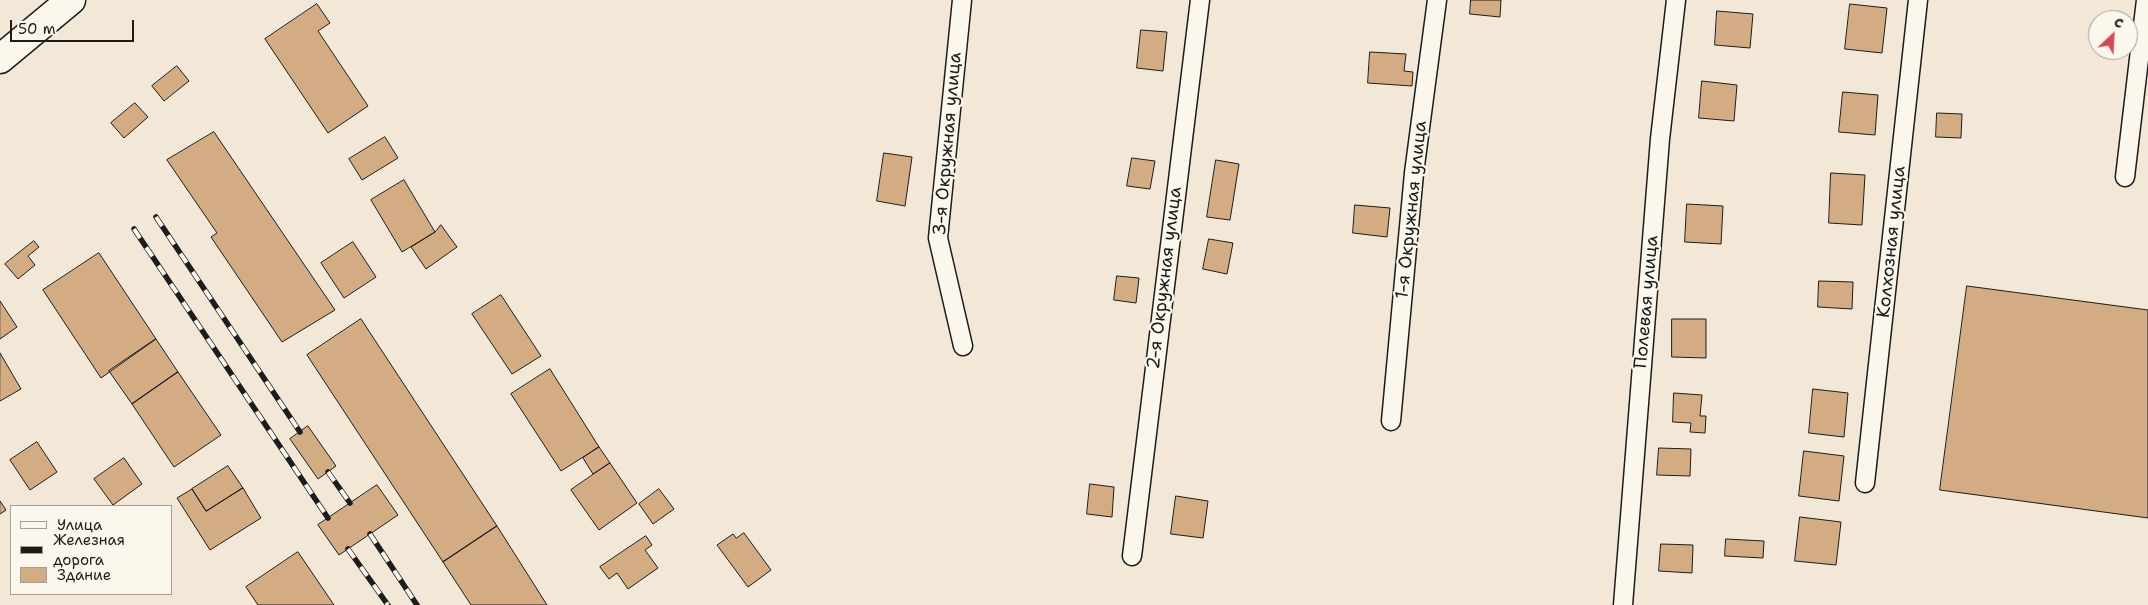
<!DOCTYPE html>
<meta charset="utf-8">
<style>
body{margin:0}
#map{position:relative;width:2148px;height:605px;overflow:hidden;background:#f3e8d7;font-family:"Shantell Sans",sans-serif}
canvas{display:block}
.legend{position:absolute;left:10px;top:505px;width:162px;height:90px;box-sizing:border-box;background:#fbf7ec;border:1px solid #a29f99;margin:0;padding:6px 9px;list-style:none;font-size:15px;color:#1c1c1c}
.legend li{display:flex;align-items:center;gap:10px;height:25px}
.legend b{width:25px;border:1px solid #a29f99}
.north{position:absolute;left:2088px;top:10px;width:50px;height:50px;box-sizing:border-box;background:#fbf7ec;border:1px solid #a29f99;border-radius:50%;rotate:25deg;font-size:14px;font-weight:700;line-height:20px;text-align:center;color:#1c1c1c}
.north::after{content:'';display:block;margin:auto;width:18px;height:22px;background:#d1495b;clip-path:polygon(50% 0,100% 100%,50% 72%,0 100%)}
.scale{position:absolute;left:10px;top:20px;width:124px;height:22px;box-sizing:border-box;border:2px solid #1c1c1c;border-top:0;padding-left:6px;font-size:15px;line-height:18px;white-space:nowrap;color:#1c1c1c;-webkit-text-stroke:4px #fbf7ec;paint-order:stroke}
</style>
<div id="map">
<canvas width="2148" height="605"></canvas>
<ul class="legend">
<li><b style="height:6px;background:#fbf7ec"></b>Улица</li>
<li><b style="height:6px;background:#1c1c1c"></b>Железная дорога</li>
<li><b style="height:14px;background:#d3ac84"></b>Здание</li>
</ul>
<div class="north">С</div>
<div class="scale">50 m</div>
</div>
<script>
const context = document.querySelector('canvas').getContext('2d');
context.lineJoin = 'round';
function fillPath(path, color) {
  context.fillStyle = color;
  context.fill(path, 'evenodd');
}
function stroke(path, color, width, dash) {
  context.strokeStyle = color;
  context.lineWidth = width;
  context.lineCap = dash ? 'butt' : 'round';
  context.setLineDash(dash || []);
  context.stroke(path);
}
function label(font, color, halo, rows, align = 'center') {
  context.font = font + ' "Shantell Sans",sans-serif';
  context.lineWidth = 4.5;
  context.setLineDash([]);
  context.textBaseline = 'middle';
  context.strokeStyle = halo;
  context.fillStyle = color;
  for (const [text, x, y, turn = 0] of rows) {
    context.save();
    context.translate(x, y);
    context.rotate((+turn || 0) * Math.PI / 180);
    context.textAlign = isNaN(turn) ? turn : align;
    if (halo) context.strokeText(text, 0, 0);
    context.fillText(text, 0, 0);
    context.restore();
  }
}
const building = new Path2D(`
 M1471 0H1501L1500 17 1470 14Z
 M317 4 330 23 318 31 368 106 328 133 265 39Z
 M1850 4 1887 8 1882 53 1845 49Z
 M1717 11 1753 14 1750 48 1715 45Z
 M1141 30 1167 32 1163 71 1137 68Z
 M1370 52 1406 54 1404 71 1413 72 1412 86 1368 83Z
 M177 66 189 81 164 101 152 86Z
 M1702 81 1737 85 1734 121 1699 118Z
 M1843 92 1878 95 1875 135 1839 132Z
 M135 103 148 117 124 138 111 123Z
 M1937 113 1962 114 1961 138 1936 137Z
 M214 132 335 310 282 342 211 237 217 233 167 160Z
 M385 137 398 158 362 180 349 159Z
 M884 153 912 157 905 206 877 201Z
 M1132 158 1155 161 1150 189 1127 186Z
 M1216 160 1239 164 1230 220 1207 217Z
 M1831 173 1865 175 1862 225 1829 223Z
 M404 180 435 232 402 252 371 200Z
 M1687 204 1723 206 1721 244 1685 242Z
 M1355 205 1390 208 1387 237 1353 233Z
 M441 225 457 247 426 269 411 247 435 232Z
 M1209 239 1233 243 1227 274 1203 269Z
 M34 241 39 247 28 256 35 265 18 279 5 264Z
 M353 242 376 277 344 298 321 263Z
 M99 253 156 339 101 378 43 290Z
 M1117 276 1139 278 1136 303 1114 300Z
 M1819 281 1853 282 1852 309 1818 307Z
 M1967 286 2148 310V518L1940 490Z
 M501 295 541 356 512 374 472 314Z
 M0 301 17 327 0 339Z
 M361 319 497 526 443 562 307 355Z
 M1672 319H1706V358L1672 357Z
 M156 339 178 372 132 404 109 371Z
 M0 353 21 389 0 401Z
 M550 369 599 447 561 471 511 394Z
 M178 372 221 435 174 467 132 404Z
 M1813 389 1848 393 1844 437 1809 433Z
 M1674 393 1702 395 1700 416H1706L1705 433 1690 432 1691 423 1673 422Z
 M308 426 336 466 318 479 290 439Z
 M37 442 57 472 30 490 10 460Z
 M599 447 610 463 593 474 583 458Z
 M1659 448 1691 449 1690 476 1657 475Z
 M1804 451 1844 456 1839 501 1799 496Z
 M124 458 142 484 113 505 94 479Z
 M610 463 637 503 599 530 571 490Z
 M228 466 243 488 206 511 192 489Z
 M1090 484 1114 487 1112 517 1087 514Z
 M377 485 398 515 339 555 318 525Z
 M243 488 261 518 210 550 177 498 192 489 206 511Z
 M659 489 674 509 653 524 639 504Z
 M1176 496 1208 501 1203 538 1171 534Z
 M0 501 6 510 0 514Z
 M1800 517 1841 522 1836 565 1795 561Z
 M497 526 547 605H471L443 562Z
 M744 533 771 570 748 587 717 545 733 534 736 538Z
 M646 536 652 545 645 550 658 568 628 589 617 573 609 579 600 567Z
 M1726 539 1764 541 1763 558 1725 556Z
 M1661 544 1693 545 1692 573 1659 571Z
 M298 552 334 605H258L246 587Z`);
fillPath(building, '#d3ac84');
stroke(building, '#1c1c1c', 1);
const street = new Path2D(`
 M962 0 938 238 963 346
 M2125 177 2146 0
 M1391 421 1414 173 1437 0
 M1865 483 1918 0
 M1132 556 1200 0
 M1623 605 1660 139 1676 0`);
const highway = new Path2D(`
 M0 59 71 0`);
stroke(street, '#1c1c1c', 21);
stroke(highway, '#1c1c1c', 31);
stroke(street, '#fbf7ec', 18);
stroke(highway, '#fbf7ec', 28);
const rail = new Path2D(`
 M156 217 300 432
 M134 229 328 518
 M328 472 350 503
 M370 534 417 605
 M348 549 388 605`);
stroke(rail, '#1c1c1c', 5.5);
stroke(rail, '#fbf7ec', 4, [11]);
label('18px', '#1c1c1c', '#fbf7ec', [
 ["3-я Окружная улица",948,144,-85],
 ["1-я Окружная улица",1412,210,-84],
 ["Колхозная улица",1892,242,-84],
 ["2-я Окружная улица",1165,278,-83],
 ["Полевая улица",1647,302,-85]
]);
</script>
